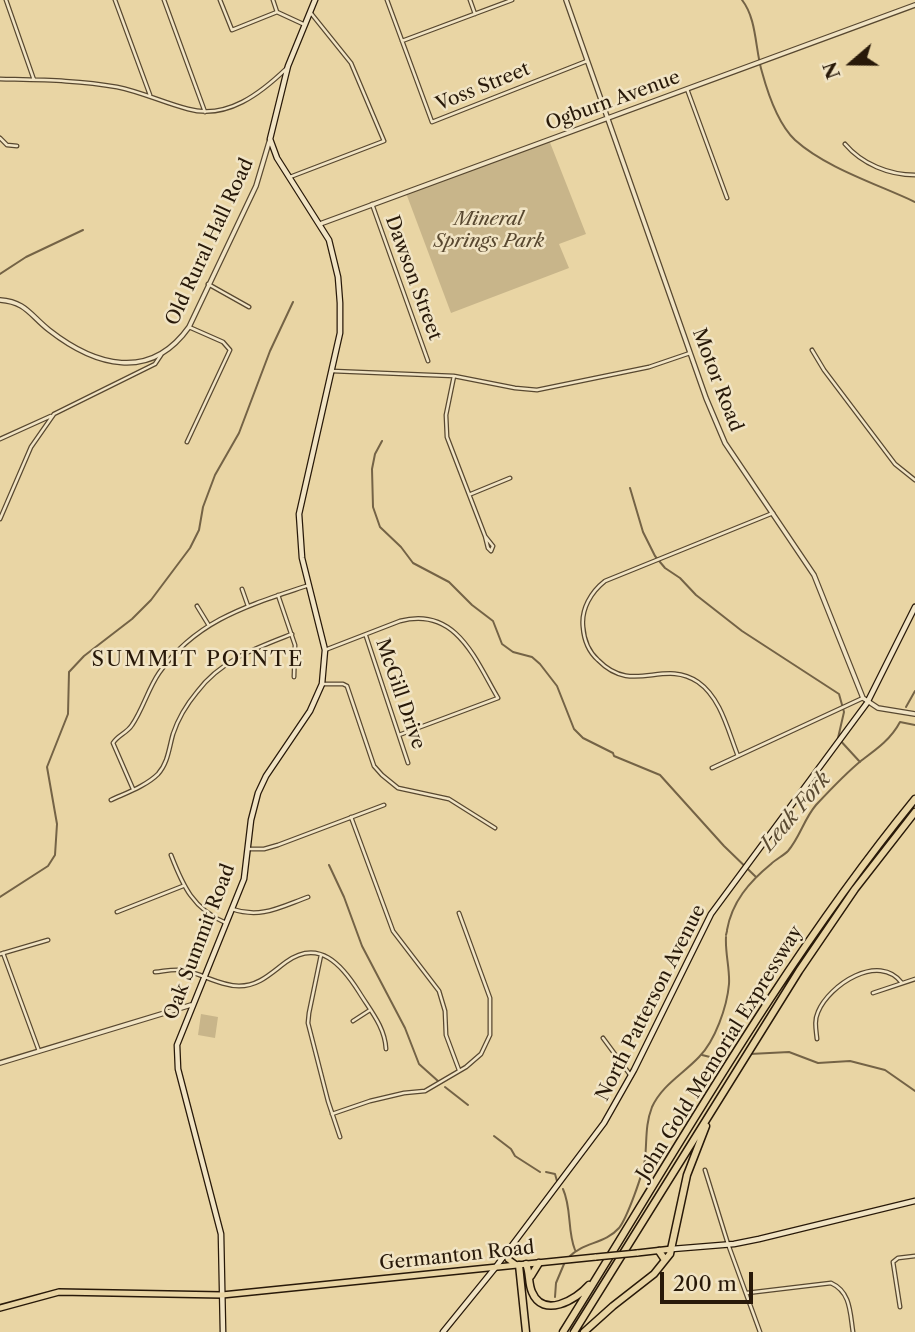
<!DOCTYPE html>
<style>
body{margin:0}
#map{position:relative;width:915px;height:1332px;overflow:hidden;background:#e9d5a4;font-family:"Libre Caslon Text",serif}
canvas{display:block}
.north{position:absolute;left:817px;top:28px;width:70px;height:70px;-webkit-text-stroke:5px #f1e4c4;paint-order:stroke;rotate:250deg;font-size:19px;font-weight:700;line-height:28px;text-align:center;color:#281909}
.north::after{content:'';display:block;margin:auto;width:24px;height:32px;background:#281909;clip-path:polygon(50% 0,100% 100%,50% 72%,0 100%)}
.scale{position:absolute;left:660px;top:1272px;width:93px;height:32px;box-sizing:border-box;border:4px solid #281909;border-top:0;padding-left:9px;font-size:21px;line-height:24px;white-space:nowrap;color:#281909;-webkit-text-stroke:5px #f1e4c4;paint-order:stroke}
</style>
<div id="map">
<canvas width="915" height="1332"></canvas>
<div class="north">N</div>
<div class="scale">200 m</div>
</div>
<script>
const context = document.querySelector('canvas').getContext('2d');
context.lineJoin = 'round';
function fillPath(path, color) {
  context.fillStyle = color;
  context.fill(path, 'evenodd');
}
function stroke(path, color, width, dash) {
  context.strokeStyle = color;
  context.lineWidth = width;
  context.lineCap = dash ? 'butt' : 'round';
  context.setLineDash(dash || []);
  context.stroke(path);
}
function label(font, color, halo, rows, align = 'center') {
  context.font = font + ' "Libre Caslon Text",serif';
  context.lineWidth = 5;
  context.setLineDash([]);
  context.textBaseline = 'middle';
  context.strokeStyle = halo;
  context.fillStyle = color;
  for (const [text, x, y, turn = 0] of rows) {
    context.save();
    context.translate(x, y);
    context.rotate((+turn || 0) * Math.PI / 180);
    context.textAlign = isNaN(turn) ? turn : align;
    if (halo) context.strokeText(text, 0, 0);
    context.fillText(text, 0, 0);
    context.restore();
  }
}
fillPath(new Path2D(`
 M549 140 586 234 559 244 569 268 451 313 406 193Z
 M201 1014 218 1017 215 1038 198 1035Z`), '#c8b58a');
stroke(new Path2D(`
 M742 0C757 19 755 49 762 72 768 94 778 124 795 140 826 168 877 184 915 202
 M0 274 26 257 83 230
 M382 441 375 454 372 469 373 507 380 527 401 547 413 563 449 582 472 605 493 621 502 644 513 652 532 657 540 664 557 686 574 729 583 738 613 753 614 756 660 775 724 846 756 877
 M630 488 643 532 655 556 665 568 680 578 696 595 742 631 839 694 844 712 838 738 860 762
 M906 707 915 691
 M329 865 344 897 362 946 405 1028 419 1064 438 1081
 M0 897 48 866 55 855 57 824 47 767 68 714 69 672 84 656 132 619 151 600 190 548 199 530 203 507 215 475 239 433 270 351 293 302
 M727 930C732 902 749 882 771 864 776 859 783 856 788 851 800 837 804 819 816 805 830 790 846 773 862 760 877 749 891 739 900 722L915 725
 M726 935 727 931
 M750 1054 789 1052 818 1063 850 1061 885 1070 915 1091
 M702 1055 714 1058 730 1055
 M445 1087 468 1105
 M494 1136 511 1149 515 1156 540 1172
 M546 1172 555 1174 557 1181
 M563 1189C572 1209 567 1230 575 1250
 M569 1257C583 1242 605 1244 619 1228 627 1218 643 1174 645 1159 647 1141 645 1125 652 1107 662 1085 683 1074 699 1057 715 1041 727 1007 729 984 730 969 725 953 726 937
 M555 1297 556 1283 564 1264`), '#746346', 2);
const minor = new Path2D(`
 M6 0 34 80
 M115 0 150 95
 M164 0 205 112
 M220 0 232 30 277 12
 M273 0 277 12 303 24
 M387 0 432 122 587 61
 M470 0 475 14
 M402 41 512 0
 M0 79C39 80 78 80 117 87 142 92 164 103 188 109 227 120 261 93 287 68
 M687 89 727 198
 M0 138 7 145 17 146
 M845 144C862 164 889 175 915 175
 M290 177 384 141 351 63 310 12
 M372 204 428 361
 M208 284 249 307
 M812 350 824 370 895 464 915 480
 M332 371 454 376 515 388 537 390 649 367 690 353
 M454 376 446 415 447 437 485 536 488 548 491 551 493 546 485 536
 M0 439 51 416
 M187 442 230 350 223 342 189 327
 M471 494 510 478
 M0 519 31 447 54 414 155 364 161 355
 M242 589 248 606
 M278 595 295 645 294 677
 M197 606 208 624
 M366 636 408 763
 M325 650 400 621C456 606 475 659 498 698L399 735
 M323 684H343L347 686 374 766 382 775 398 788 449 799 495 828
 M738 756C728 731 721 698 698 682 663 658 633 696 598 660 589 652 584 640 583 627 581 609 591 592 605 581L773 513
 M712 768 863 698
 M133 789 113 743C118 735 127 733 132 725 143 709 148 689 159 673 197 619 250 605 309 585
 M111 800C126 793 146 786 158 774 168 763 169 748 173 734 178 719 187 704 197 692 221 660 256 648 292 634
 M351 817 393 931 439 991 445 1011 446 1035 459 1070
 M248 849H264L278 845 384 805
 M171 855C183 886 193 909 226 923
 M232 909C261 919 280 907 308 897
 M117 912 183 886
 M3 953 39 1051
 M0 954 48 940
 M321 955 309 1013 308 1023 328 1101 340 1137
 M155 972C166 971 177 968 187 971 204 975 221 986 239 986 259 986 271 973 286 962 319 938 342 965 359 992 370 1010 385 1027 386 1049
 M873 993 915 979
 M353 1021 370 1010
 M603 1038 631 1076
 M817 1039C816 1029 814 1021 818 1012 829 985 879 952 902 983
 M332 1114 370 1101 404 1093 425 1091 466 1067 481 1054 490 1035V998L459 913
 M705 1170 728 1244 760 1332
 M747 1293 831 1283C851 1292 850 1313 853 1332
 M900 1307 893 1262 898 1258 915 1256`);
const tertiary = new Path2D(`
 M566 0 706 398 725 443 814 575 863 698 878 708 915 714
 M320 224 915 5
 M0 300C26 302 30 315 49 330 95 366 150 382 189 327L256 186 270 139
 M0 1063 191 1005`);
const secondary = new Path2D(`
 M672 1249 734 1244 759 1239 915 1201
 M223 1332 221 1234 178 1069 177 1045 244 879 251 820 258 793 266 776 310 711 322 684 325 650 302 558 299 514 340 333V303L338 277 329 240 277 158 270 139 288 66 315 0
 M443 1332 495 1268 604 1123 634 1070 711 914 867 703 915 607`);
const primary = new Path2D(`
 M508 1251V1259L515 1264
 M637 1253 672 1249
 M0 1308 59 1292 222 1295 596 1257`);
const motorway = new Path2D(`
 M659 1251 665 1260
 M526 1264C530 1273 528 1283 532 1292 543 1319 576 1300 589 1285
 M519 1265 526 1332
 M531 1276 539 1263
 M563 1332C675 1153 781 963 915 799
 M574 1332 799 971 855 889 915 812
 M584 1332 613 1306 654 1274 670 1254 687 1175 706 1126`);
stroke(minor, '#584830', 5);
stroke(tertiary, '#584830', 6);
stroke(secondary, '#281909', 7);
stroke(primary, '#281909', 8);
stroke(motorway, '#281909', 9);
stroke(minor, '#f1e4c4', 2.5);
stroke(tertiary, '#f1e4c4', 3.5);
stroke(secondary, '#f1e4c4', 4.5);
stroke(primary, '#e9d5a4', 5);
stroke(motorway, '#e9d5a4', 6);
const primaryBridge = new Path2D(`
 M596 1257 637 1253`);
stroke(primaryBridge, '#281909', 8, []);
stroke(primaryBridge, '#e9d5a4', 5);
label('19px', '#281909', '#f1e4c4', [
 ["Voss Street",483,87,-22],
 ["Ogburn Avenue",613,101,-20],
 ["Old Rural Hall Road",210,242,-65],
 ["Dawson Street",413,278,70],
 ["Motor Road",717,380,69],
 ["McGill Drive",400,694,71],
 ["Oak Summit Road",200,942,-69],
 ["North Patterson Avenue",651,1003,-63],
 ["John Gold Memorial Expressway",720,1053,-58],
 ["Germanton Road",457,1256,-6]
]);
label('italic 19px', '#584830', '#f1e4c4', [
 ["Mineral",489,220],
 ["Springs Park",489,242]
]);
context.letterSpacing = '2px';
label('21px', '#281909', '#f1e4c4', [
 ["SUMMIT POINTE",198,660]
]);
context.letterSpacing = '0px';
label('italic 21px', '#5b4b32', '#f1e4c4', [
 ["Leak Fork",796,812,-50]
]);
</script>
